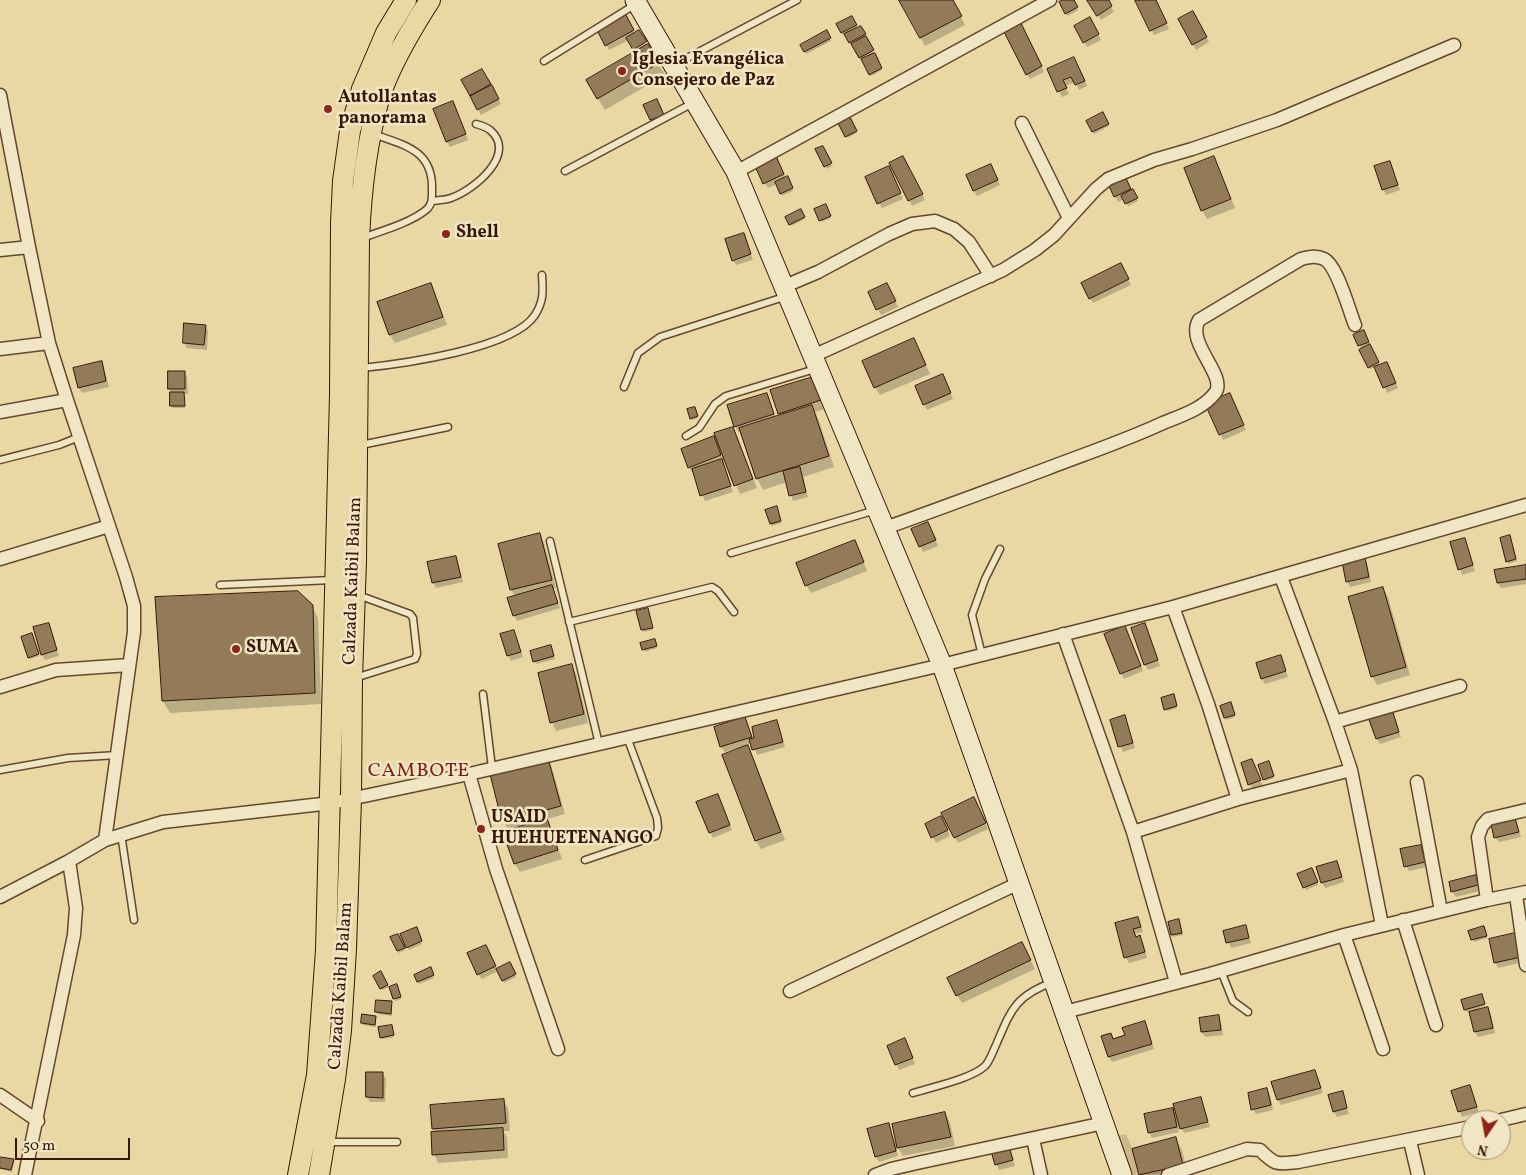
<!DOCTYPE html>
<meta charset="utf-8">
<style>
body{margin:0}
#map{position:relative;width:1526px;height:1175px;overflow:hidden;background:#e9d8a4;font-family:Vollkorn,serif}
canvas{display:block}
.north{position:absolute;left:1461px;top:1110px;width:50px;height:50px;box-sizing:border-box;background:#f1e6c4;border:1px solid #a69379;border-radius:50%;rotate:192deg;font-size:14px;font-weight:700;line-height:20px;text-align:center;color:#361708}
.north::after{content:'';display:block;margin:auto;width:18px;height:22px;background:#8f2418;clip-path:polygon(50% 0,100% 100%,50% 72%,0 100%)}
.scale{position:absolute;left:15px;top:1138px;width:115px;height:22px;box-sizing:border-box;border:2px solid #361708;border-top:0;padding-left:6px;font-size:15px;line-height:18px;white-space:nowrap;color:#361708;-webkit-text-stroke:4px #f1e6c4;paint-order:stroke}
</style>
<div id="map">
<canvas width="1526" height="1175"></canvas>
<div class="north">N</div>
<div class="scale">50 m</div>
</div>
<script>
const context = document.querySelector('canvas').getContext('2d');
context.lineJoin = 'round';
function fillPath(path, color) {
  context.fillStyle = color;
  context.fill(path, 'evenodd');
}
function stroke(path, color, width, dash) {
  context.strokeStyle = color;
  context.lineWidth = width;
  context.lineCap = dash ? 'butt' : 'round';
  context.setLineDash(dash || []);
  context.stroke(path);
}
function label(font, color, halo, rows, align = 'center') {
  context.font = font + ' Vollkorn,serif';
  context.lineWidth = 5;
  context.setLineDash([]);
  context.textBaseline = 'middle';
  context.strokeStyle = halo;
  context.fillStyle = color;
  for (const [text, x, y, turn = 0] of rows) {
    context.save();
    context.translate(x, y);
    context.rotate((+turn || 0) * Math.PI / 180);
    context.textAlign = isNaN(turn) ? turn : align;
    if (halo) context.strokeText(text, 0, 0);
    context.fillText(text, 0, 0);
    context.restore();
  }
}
fillPath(new Path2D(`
 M1126 1134 1132 1148 1156 1141 1164 1174 1130 1175 1115 1136Z`), '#cbb789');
fillPath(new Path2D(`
 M901 0H952L965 25 925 46Z
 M1065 0H1073L1078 10 1068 16 1061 3Z
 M1089 0H1107L1114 12 1101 20Z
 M1137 0H1155L1169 29 1154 35Z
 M1193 12 1209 42 1196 50 1180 19Z
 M625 17 635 34 639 32 665 75 605 110 587 80 636 52 629 40 609 50 599 31Z
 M852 18 858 29 861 27 882 70 871 76 853 44H851L845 34 843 35 838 25Z
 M1090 18 1101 40 1087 47 1075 26Z
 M1021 26 1044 72 1030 79 1027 74Z
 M826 32 831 41 806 54 802 45Z
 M1077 64 1087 86 1079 90 1075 82 1065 86 1069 94 1062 97 1049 70Z
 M482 70 501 104 481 115 463 81Z
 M455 107 468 140 450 147 447 142Z
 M1103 114 1109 126 1094 134 1088 121Z
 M849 116 857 133 847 138 839 122Z
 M822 147 832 166 827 169 817 150Z
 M1214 158 1235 208 1207 219 1202 210Z
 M906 162 925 200 912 206 891 163Z
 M778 163 793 191 782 196 777 184 768 188 765 183Z
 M1390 163 1400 190 1386 195 1383 189Z
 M994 171 1000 185 977 196 974 190Z
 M891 173 903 199 882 208 879 203Z
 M1126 181 1138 201 1128 206 1124 199 1118 202 1108 183Z
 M825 206 831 218 822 222 816 210Z
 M801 211 805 219 791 226 786 218Z
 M746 240 753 260 736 265 733 260Z
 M1120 265 1131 285 1093 303 1090 298Z
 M431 285 435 293 447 325 395 343 390 335 379 303Z
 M890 290 898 307 881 315 870 293Z
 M205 326 208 331 207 350 187 348 184 343Z
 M1364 332 1380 366 1387 363 1398 388 1387 393 1376 367 1370 369 1355 336Z
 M918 348 930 374 880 395 875 387Z
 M101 363 104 368 109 387 82 393 79 388 74 369Z
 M169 372H184L187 377 188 394H184L185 408H173L171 406Z
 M813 378 825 409 815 412 818 418 834 467 803 477 808 497 793 501 787 482 763 490 757 478 741 431 738 432 735 426 767 394 776 418 781 416 779 413Z
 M945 381 953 399 927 410 916 386Z
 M1230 395 1246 430 1223 440 1207 404Z
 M695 410 698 418 692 420 691 418Z
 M733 428 737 437 757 488 740 494 726 460 722 461 733 492 705 501 694 472H692L689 467 714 438 722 457 724 456Z
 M777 510 781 523 772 526 771 524Z
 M931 529 938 546 923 552 913 530Z
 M539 534 544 543 556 588 553 589 560 608 517 621 514 615 516 597 511 590 499 545Z
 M1464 539 1475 571 1462 575 1451 543Z
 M1511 539 1517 561 1509 564 1507 561Z
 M859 550 867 571 811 593 806 585Z
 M455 557 458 563 463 582 436 588 433 582Z
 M1364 559 1367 564 1371 582 1350 587 1347 581Z
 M1526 566V584L1501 588 1498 583Z
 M1383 589 1388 597 1410 675 1377 685 1372 676Z
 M157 598 312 606 318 618 321 704 170 713 163 701Z
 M648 612 653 630 643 632 642 630Z
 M48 624 59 656 45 660 42 655Z
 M1145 624 1160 666 1148 670 1145 664Z
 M1125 627 1143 671 1124 679 1121 673Z
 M33 637 39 656 30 659 29 657Z
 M516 637 523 657 511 661 508 655Z
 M655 643 657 648 645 652 642 644Z
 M552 649 555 659 536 664 532 652Z
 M1280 656 1288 677 1265 684 1262 678Z
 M571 666 576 674 588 723 556 731 552 722Z
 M1174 698 1177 708 1167 711 1165 709Z
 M1232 706 1235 717 1226 720 1225 718Z
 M1391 711 1401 737 1380 744 1377 739Z
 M1124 717 1135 748 1123 752 1120 746Z
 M745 719 753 739 776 722 785 747 757 755 752 743 746 745 752 755 785 840 761 849 756 841 723 755 738 750V748L725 752 721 747Z
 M548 760 552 768 565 814 547 819 551 828 562 859 520 872 515 864 507 840 517 836 514 828 508 830 504 821Z
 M1252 761 1263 786 1253 790 1250 784Z
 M1269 765 1274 778 1265 781 1264 779Z
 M720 801 732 830 713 838 710 833Z
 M976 804 988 829 958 843 943 813Z
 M1515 819 1521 837 1499 842 1495 837Z
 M944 823 950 836 936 843 926 824Z
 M1421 846 1424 851 1427 867 1409 871 1406 866Z
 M1336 862 1344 882 1325 888 1322 883Z
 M1312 871 1318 885 1306 890 1299 874Z
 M1475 876 1480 891 1456 897 1452 891Z
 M1138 918 1143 932 1135 934 1136 938 1140 937 1143 942 1147 958 1129 963 1126 957 1116 924Z
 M1179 920 1183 935 1173 937 1172 935Z
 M1245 927 1251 943 1231 948 1225 932Z
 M1485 930 1487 938 1474 942 1470 932Z
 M417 931 422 944 409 950 402 935Z
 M397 935 405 950 399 953 392 938Z
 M1515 935 1523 962 1498 968 1495 962Z
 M489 951 497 970 509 964 516 977 504 983 498 971 482 979 478 974Z
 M1027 952 1035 969 962 1003 957 995Z
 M430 969 434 978 419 984 415 975Z
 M381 973 389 987 382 990 375 976Z
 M391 988H398L401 999 395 1001Z
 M1482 998 1485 1006 1479 1008 1480 1010 1488 1008 1491 1014 1495 1033 1478 1037 1475 1032 1470 1011 1466 1012 1462 1001Z
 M391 1002 392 1016 378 1014 376 1012Z
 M1218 1016 1221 1022 1223 1035 1205 1037 1202 1032 1200 1019Z
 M375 1017 376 1027 363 1025 362 1022Z
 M392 1028 394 1037 382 1039 381 1037Z
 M1147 1028 1154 1049 1112 1062 1109 1057 1111 1035 1114 1040Z
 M907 1045 915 1064 899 1070 888 1046Z
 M1315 1072 1323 1093 1281 1105 1278 1100Z
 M383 1074 386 1079 385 1102H370L367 1097Z
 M1469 1087 1479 1112 1462 1117 1453 1092Z
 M1267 1090 1270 1095 1273 1110 1256 1114 1253 1109Z
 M1342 1092 1349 1114 1337 1117 1334 1112Z
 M1201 1099 1208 1120 1180 1127 1178 1123 1179 1132 1152 1138 1149 1132 1172 1109 1178 1118Z
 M503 1100 508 1108 510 1131H503L507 1137 508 1158 438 1163 434 1154 436 1133 433 1128Z
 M945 1114 950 1122 955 1146 903 1156 896 1145 898 1156 879 1162 876 1157 888 1124 895 1142Z
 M1209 1123 1210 1127 1184 1133 1182 1129Z
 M1175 1139 1182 1150 1188 1175H1140L1134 1149Z
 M1009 1147 1015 1166 999 1170 992 1152Z
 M0 1158 13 1160 14 1163 12 1172 0 1169Z`), '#0003');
const building = new Path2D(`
 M899 0H953L962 16 920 38Z
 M1063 0H1074L1078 7 1065 14 1059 2Z
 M1087 0H1109L1112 6 1097 16Z
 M1135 0H1156L1167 23 1150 31Z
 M1193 11 1207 37 1192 45 1178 19Z
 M626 15 634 30 605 46 597 30Z
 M852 16 857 25 841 33 836 24Z
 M1090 17 1099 34 1083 43 1074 26Z
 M1019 19 1042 66 1026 75 1002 28Z
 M861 26 866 34 849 43 844 34Z
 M639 30 647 41 633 50 626 38Z
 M827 30 831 38 804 52 800 45Z
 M866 36 874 50 859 58 851 44Z
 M648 44 659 63 597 99 586 80Z
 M875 53 882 68 869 75 861 59Z
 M1074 57 1085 81 1075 85 1071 77 1063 80 1067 88 1057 92 1047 69Z
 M482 69 491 84 470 96 461 80Z
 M492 85 499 99 477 110 470 96Z
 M657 99 664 115 650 120 643 105Z
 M453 101 466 134 446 142 433 109Z
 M1103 112 1109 124 1092 132 1086 121Z
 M849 115 857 131 845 137 837 121Z
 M823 146 832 163 824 167 815 149Z
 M776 156 784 174 763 184 755 166Z
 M903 156 923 194 908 201 889 163Z
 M1214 156 1231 199 1201 211 1184 168Z
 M1390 161 1398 185 1382 190 1374 166Z
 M991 164 998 180 973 191 966 175Z
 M889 166 901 193 877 204 865 177Z
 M1124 174 1131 189 1114 197 1107 182Z
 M788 176 793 188 780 194 775 182Z
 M1133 189 1138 198 1125 204 1121 196Z
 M826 204 831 216 819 221 814 209Z
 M801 209 805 217 789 225 785 217Z
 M744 233 751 254 732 261 725 239Z
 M1121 263 1129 279 1089 299 1081 283Z
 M431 283 443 317 389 335 377 302Z
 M887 283 896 301 876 310 868 292Z
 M184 323 206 325 204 345 183 343Z
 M1364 330 1369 342 1358 346 1353 335Z
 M914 338 926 365 874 388 862 361Z
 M1370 344 1379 362 1368 368 1359 350Z
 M102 361 106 381 78 388 73 368Z
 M1387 362 1396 383 1383 388 1374 367Z
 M168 371H185V389H168Z
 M943 374 951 393 923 405 915 386Z
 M813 377 821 400 778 414 770 390Z
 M170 392H184L185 406H170Z
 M767 393 774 414 734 427 727 405Z
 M1230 393 1244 425 1219 435 1205 404Z
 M812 405 829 456 756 479 739 428Z
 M695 407 698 416 690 419 687 409Z
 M733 427 753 479 734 486 714 433Z
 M714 436 721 455 688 468 681 449Z
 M722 459 731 486 700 496 692 469Z
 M800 467 806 492 789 496 783 471Z
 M777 506 781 521 770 524 765 510Z
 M928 522 936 540 919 547 911 529Z
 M540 533 552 580 510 590 498 544Z
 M1510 535 1516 559 1506 562 1500 538Z
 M1465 538 1473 565 1458 570 1450 542Z
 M855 540 864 562 805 586 796 563Z
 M456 556 461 577 432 583 427 562Z
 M1365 557 1369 577 1346 582 1342 562Z
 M1526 565V579L1497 583 1494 570Z
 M552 585 558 603 513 616 507 598Z
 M1383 587 1406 667 1371 677 1348 597Z
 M298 591 313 605 315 693 162 701 155 597Z
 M648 608 653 628 641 630 636 611Z
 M49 623 57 650 41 655 33 627Z
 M1145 623 1158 660 1144 665 1131 628Z
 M1125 626 1141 666 1120 674 1104 634Z
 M514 630 521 652 507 656 500 634Z
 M32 633 39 654 28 658 21 637Z
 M655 639 657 646 642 650 640 643Z
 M551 645 554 656 533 662 530 651Z
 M1281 655 1286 671 1261 679 1256 663Z
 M572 664 584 714 550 723 538 673Z
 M1174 694 1177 706 1164 710 1161 698Z
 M1231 702 1235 715 1224 718 1220 706Z
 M1392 709 1399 732 1376 739 1368 717Z
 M1125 715 1133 743 1118 747 1110 720Z
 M745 717 752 737 720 747 714 727Z
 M777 720 783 742 752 750 749 739 754 738 752 727Z
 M748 745 781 832 755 841 722 755Z
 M548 758 561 806 502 822 490 774Z
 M1252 759 1261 780 1248 785 1241 763Z
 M1269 761 1274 776 1263 780 1258 765Z
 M718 794 730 825 709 833 696 802Z
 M974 797 986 823 954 838 941 813Z
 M941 816 948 830 931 838 925 824Z
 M547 818 558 850 514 864 505 839 516 836 513 829Z
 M1515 818 1519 832 1494 838 1491 824Z
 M1421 845 1425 862 1404 867 1400 849Z
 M1337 861 1342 877 1321 883 1316 867Z
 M1312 868 1318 882 1303 888 1297 874Z
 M1476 875 1478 885 1451 892 1449 882Z
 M1138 917 1141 927 1133 929 1136 937 1140 935 1145 952 1124 958 1115 923Z
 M1179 919 1182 933 1171 935 1168 922Z
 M1246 925 1249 938 1226 943 1223 931Z
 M1484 926 1487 936 1471 940 1468 931Z
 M417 927 422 941 406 948 400 934Z
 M1515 933 1521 957 1494 963 1489 939Z
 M398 934 405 948 397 951 390 937Z
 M1022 942 1031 960 956 996 947 978Z
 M486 945 496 966 477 975 467 953Z
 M510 962 516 974 502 981 496 969Z
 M431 967 434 975 417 982 414 975Z
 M381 971 388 985 380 989 373 976Z
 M397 984 401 997 393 999 389 987Z
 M1482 994 1485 1004 1464 1010 1461 1000Z
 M376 1000 392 1001 391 1014 375 1012Z
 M1488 1007 1493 1028 1474 1032 1469 1012Z
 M362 1014 376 1016 375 1025 361 1023Z
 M1219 1015 1221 1030 1201 1032 1199 1018Z
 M1145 1021 1152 1044 1108 1057 1101 1036 1111 1033 1113 1039 1125 1035 1122 1028Z
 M392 1025 394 1035 380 1038 378 1027Z
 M905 1038 913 1058 895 1065 887 1046Z
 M1315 1070 1321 1088 1277 1100 1271 1082Z
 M366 1072H383V1098L366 1097Z
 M1470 1085 1477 1107 1458 1112 1451 1091Z
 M1267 1088 1271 1105 1251 1110 1248 1093Z
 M1343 1091 1347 1108 1333 1112 1328 1095Z
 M1201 1097 1208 1122 1180 1129 1173 1104Z
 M504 1099 506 1123 432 1129 430 1105Z
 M1173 1108 1177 1127 1148 1133 1144 1114Z
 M945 1112 951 1137 897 1148 892 1124Z
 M889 1123 896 1151 875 1157 867 1129Z
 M503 1128 504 1150 432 1155 431 1132Z
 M1176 1137 1183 1165 1139 1175 1132 1149Z
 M1009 1146 1013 1160 995 1165 991 1151Z
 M0 1157 14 1159 11 1170 0 1168Z`);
fillPath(building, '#937b59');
stroke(building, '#361708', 1);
const lane = new Path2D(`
 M544 61 636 4
 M674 65 797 0
 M565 171 693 103
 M432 201C439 200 446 200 451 198 474 190 518 154 490 130 486 127 480 125 476 124
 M362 238C381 231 410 223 426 210 433 204 432 197 432 189 433 150 404 145 373 134
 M362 368C401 364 513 349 535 315 544 301 543 291 542 275
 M624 387 638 353 660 337 787 296
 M686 436 699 428 715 404 726 396 815 369
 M361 445 448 427
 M0 460 59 445 79 437
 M550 541 599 744
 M731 553 876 510
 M220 585 332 580
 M569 622 712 587 718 591 734 612
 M982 655 972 615 985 579 1000 549
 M355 678 415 659 417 654 413 618 410 614 358 595
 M483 694 492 768
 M0 770 68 758 118 755
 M121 834 134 920
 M585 860 656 836 658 828 657 818 627 737
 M1221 971 1233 1001 1248 1012
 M913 1093C932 1087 971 1079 985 1066 990 1061 993 1051 996 1045 1011 1010 1015 996 1053 982
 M327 1142H397`);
const street = new Path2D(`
 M0 95 29 247 49 343 67 400 126 577 134 606V632L105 840
 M1022 123 1069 218
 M736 172 1050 0
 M0 250 29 247
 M785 286 818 272 889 234 912 224 935 221 954 229 969 242 991 276
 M0 349 49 343
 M813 356 1003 270 1035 250 1054 235 1096 189 1108 179 1154 160 1192 149 1277 120 1454 45
 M0 412 67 400
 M885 528C939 509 992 489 1046 469 1085 454 1124 441 1163 423 1180 416 1203 409 1215 393 1228 376 1185 343 1199 320L1301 259C1309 257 1316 255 1324 259 1337 265 1349 310 1355 325
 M0 559 109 526
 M1281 577 1335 722 1351 770 1382 925
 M1173 607 1208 704 1238 799
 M1063 634 1133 832 1176 982
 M0 687 56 670 129 665
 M1335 722 1460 686
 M469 774 496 869 558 1049
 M1417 782 1441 911
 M1133 832 1238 799 1351 770
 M1516 895 1526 965
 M0 897 69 861 105 840 163 822 331 803 469 774 942 665 1173 607 1526 505
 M1487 900 1478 837 1482 826 1488 819 1526 810
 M1403 920 1436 1025
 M1344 935 1383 1049
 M790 991 1019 883
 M1065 1012 1210 974 1344 935 1487 900 1526 892
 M0 1095 38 1121
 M1501 1120 1526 1114
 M1033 1139 1041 1175
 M1410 1141 1418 1175
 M25 1175 74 935 76 908 69 861
 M875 1175 891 1169 917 1163 1104 1123
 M1168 1175 1247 1149 1260 1150C1276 1166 1277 1164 1298 1162L1471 1127`);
const secondary = new Path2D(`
 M635 0 736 172 942 665 1122 1175`);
const primary = new Path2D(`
 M298 1175 317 1075 326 950 340 395 341 223 343 181 350 131 362 89 386 33 406 0
 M319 1175 335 1079 341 1031 346 949 351 799 352 679 356 561 359 240C361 192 366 145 379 99 389 67 412 28 430 0`);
stroke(lane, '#63472f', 9);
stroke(street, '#63472f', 15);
stroke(secondary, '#361708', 21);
stroke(primary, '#361708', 22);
stroke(lane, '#f1e6c4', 6);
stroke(street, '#f1e6c4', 12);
stroke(secondary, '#f1e6c4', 19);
stroke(primary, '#e9d8a4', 20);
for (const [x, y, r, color] of [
 [622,71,5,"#8f2418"],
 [328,109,5,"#8f2418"],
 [446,234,5,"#8f2418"],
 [236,649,5,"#8f2418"],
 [481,829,5,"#8f2418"]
]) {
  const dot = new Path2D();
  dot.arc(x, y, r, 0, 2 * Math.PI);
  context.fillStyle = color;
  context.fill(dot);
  stroke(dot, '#f1e6c4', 2);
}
label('bold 18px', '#361708', '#f1e6c4', [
 ["Iglesia Evangélica",632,61],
 ["Consejero de Paz",632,82],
 ["Autollantas",338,99],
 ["panorama",338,120],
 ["Shell",456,234],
 ["SUMA",246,649],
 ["USAID",491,819],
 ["HUEHUETENANGO",491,840]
], 'left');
label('18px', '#361708', '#f1e6c4', [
 ["Calzada Kaibil Balam",354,581,-88],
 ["Calzada Kaibil Balam",342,986,-86]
]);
context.letterSpacing = '1px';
label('20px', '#7a1f14', '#f1e6c4', [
 ["CAMBOTE",419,772]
]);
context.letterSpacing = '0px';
</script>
